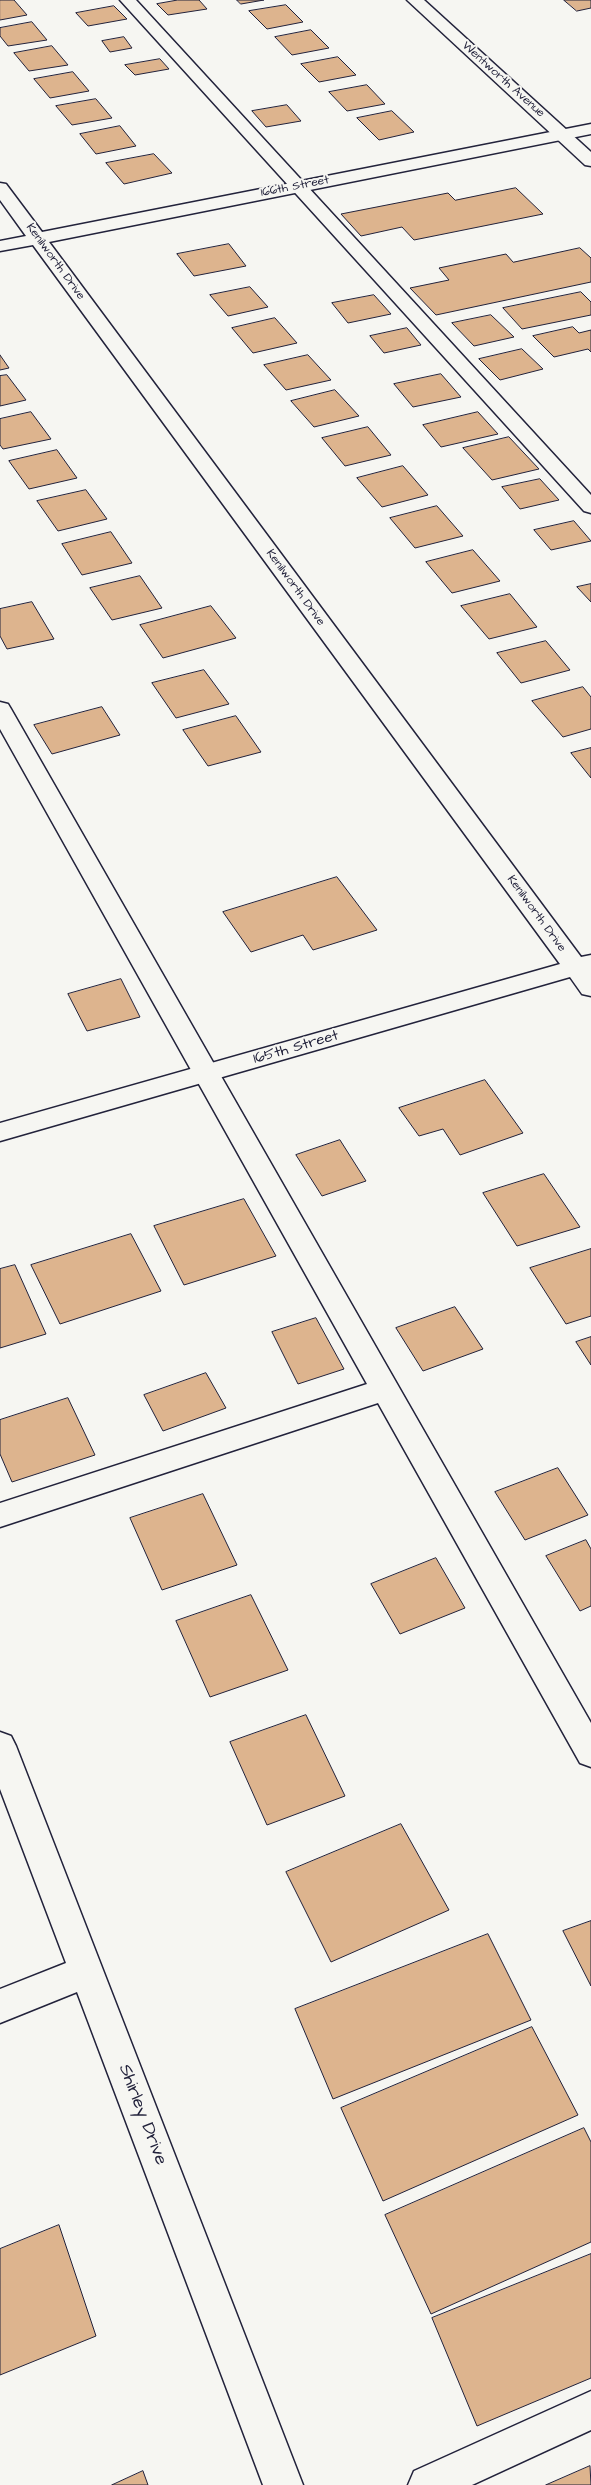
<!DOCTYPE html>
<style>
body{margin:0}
canvas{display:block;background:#f6f6f2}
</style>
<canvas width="591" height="2485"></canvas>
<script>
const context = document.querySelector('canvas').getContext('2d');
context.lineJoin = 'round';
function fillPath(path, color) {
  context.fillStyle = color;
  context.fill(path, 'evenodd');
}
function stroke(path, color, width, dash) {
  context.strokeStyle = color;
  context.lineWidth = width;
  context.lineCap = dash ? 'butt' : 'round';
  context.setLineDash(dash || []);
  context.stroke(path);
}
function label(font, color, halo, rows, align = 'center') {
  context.font = font + ' "Architects Daughter",sans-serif';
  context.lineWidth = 4;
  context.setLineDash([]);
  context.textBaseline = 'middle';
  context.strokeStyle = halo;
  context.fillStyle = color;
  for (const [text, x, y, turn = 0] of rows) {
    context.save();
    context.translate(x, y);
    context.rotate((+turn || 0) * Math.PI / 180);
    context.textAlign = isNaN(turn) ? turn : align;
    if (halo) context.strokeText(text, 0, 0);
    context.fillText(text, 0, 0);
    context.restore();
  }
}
const building = new Path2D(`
 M0 0H14L27 15 0 20Z
 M178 0H199L207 9 168 15 157 4Z
 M237 0H264L241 4Z
 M564 0H591V8L577 11Z
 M286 5 303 22 267 29 249 11Z
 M114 6 127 19 88 26 76 13Z
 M32 22 47 40 8 46 0 36V28Z
 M311 30 329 48 292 55 275 37Z
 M124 37 132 48 110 52 102 41Z
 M52 46 68 65 29 71 14 53Z
 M338 57 356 75 319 82 301 64Z
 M160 59 169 69 135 75 125 65Z
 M73 72 89 91 50 98 34 79Z
 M367 85 385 104 347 111 329 92Z
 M96 99 112 118 72 125 56 106Z
 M287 105 301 121 266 127 252 111Z
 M392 111 414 132 379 140 357 118Z
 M120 126 136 146 96 154 80 134Z
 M154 154 172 173 124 184 106 163Z
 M516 188 543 214 414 240 402 227 361 236 341 214 448 193 455 200Z
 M229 244 246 266 194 276 177 254Z
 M580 248 591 258V282L436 315 410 288 449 280 439 268 506 254 513 262Z
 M250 287 268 307 228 316 210 295Z
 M581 292 591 302V315L522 329 503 308Z
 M374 295 391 314 348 323 332 303Z
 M491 315 514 337 474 346 452 323Z
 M275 318 297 343 253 353 232 328Z
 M573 327 579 333 591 330V352L588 349 554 357 533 336Z
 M407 328 421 345 384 353 370 336Z
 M522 349 543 369 500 380 479 359Z
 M0 355 9 368 0 370Z
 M308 355 331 380 286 390 264 365Z
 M441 374 461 397 413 407 394 384Z
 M7 375 26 400 0 406V376Z
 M335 390 359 416 314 427 291 401Z
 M31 412 51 439 3 449 0 445V419Z
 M478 412 498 434 441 447 423 425Z
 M368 427 391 455 345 466 322 438Z
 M509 437 539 469 492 480 463 448Z
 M57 450 77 478 29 489 9 461Z
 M403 466 428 495 382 507 357 478Z
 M540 479 559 500 520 509 502 487Z
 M86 490 107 519 58 531 37 501Z
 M437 506 463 536 415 548 390 518Z
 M574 521 591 541 551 550 534 530Z
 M111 532 132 563 82 575 62 544Z
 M473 550 500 581 452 593 426 562Z
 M140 576 162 608 112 620 90 588Z
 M591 584V602L577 587Z
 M510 594 537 627 489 639 461 606Z
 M32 602 54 639 7 649 0 636V609Z
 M211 606 236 638 163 658 140 625Z
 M546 641 570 670 521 683 497 653Z
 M204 670 229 704 176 718 152 683Z
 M583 687 591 697V729L563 737 532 701Z
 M102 707 120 735 52 754 34 725Z
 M236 716 261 752 208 766 183 730Z
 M591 748V778L571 753Z
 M337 877 377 930 313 950 303 935 251 952 223 912Z
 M121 979 140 1017 87 1031 68 994Z
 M485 1080 523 1133 460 1155 443 1129 419 1136 399 1108Z
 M340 1140 366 1181 322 1196 296 1155Z
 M544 1174 580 1227 517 1246 483 1193Z
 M244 1199 276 1256 184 1285 154 1226Z
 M131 1234 161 1291 60 1324 31 1265Z
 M591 1249V1316L566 1324 530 1268Z
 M15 1265 46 1334 0 1348V1269Z
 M455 1307 483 1349 423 1371 396 1328Z
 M316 1318 344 1369 298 1384 272 1332Z
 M591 1337V1365L576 1342Z
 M206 1373 226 1408 163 1431 144 1395Z
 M68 1398 95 1455 12 1482 0 1454V1420Z
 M558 1468 588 1515 525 1540 495 1492Z
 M203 1494 237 1565 162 1590 130 1518Z
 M586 1540 591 1549V1606L580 1611 546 1556Z
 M436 1558 465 1608 400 1634 371 1584Z
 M251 1595 288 1670 210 1697 176 1621Z
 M306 1715 345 1796 267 1825 230 1742Z
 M401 1824 449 1910 331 1962 286 1872Z
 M591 1921V1986L563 1931Z
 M488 1934 531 2020 333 2099 295 2009Z
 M532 2027 578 2115 383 2201 341 2108Z
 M584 2128 591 2142V2242L431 2314 385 2215Z
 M59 2225 96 2336 0 2375V2249Z
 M591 2254V2378L477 2426 432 2318Z
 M590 2466 591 2485H546Z
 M143 2471 148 2485H112Z`);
fillPath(building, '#ddb48e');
stroke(building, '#22223b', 1);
const service = new Path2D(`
 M120 0H136L591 495V513L584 511Z
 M0 702 8 704 11 709 591 1723V1767L580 1763 378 1403 0 1527V1503L367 1384 0 729Z
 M591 2391V2430L472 2485H408L414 2471Z`);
const minor = new Path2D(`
 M591 124V134L49 242 581 957 591 955V996L582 994 570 977 0 1141V1123L560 964 33 245 0 251V241L26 236 0 200V183L6 184 42 232Z
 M0 1732 11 1736 16 1746 303 2485H263L77 1992 0 2023V1989L66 1963 0 1789Z`);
const tertiary = new Path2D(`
 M407 0H424L591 152V166L585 165Z`);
stroke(service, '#22223b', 3);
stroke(minor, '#22223b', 3);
stroke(tertiary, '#22223b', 3);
fillPath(service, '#f6f6f2');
fillPath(minor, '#f6f6f2');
fillPath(tertiary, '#f6f6f2');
label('12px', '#22223b', '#f6f6f2', [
 ["Wentworth Avenue",503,80,42],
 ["166th Street",295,187,-11],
 ["Kenilworth Drive",55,262,54],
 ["Kenilworth Drive",295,588,54],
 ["Kenilworth Drive",536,914,54]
]);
label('15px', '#22223b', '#f6f6f2', [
 ["165th Street",296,1048,-16]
]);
label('18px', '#22223b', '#f6f6f2', [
 ["Shirley Drive",142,2115,69]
]);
</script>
